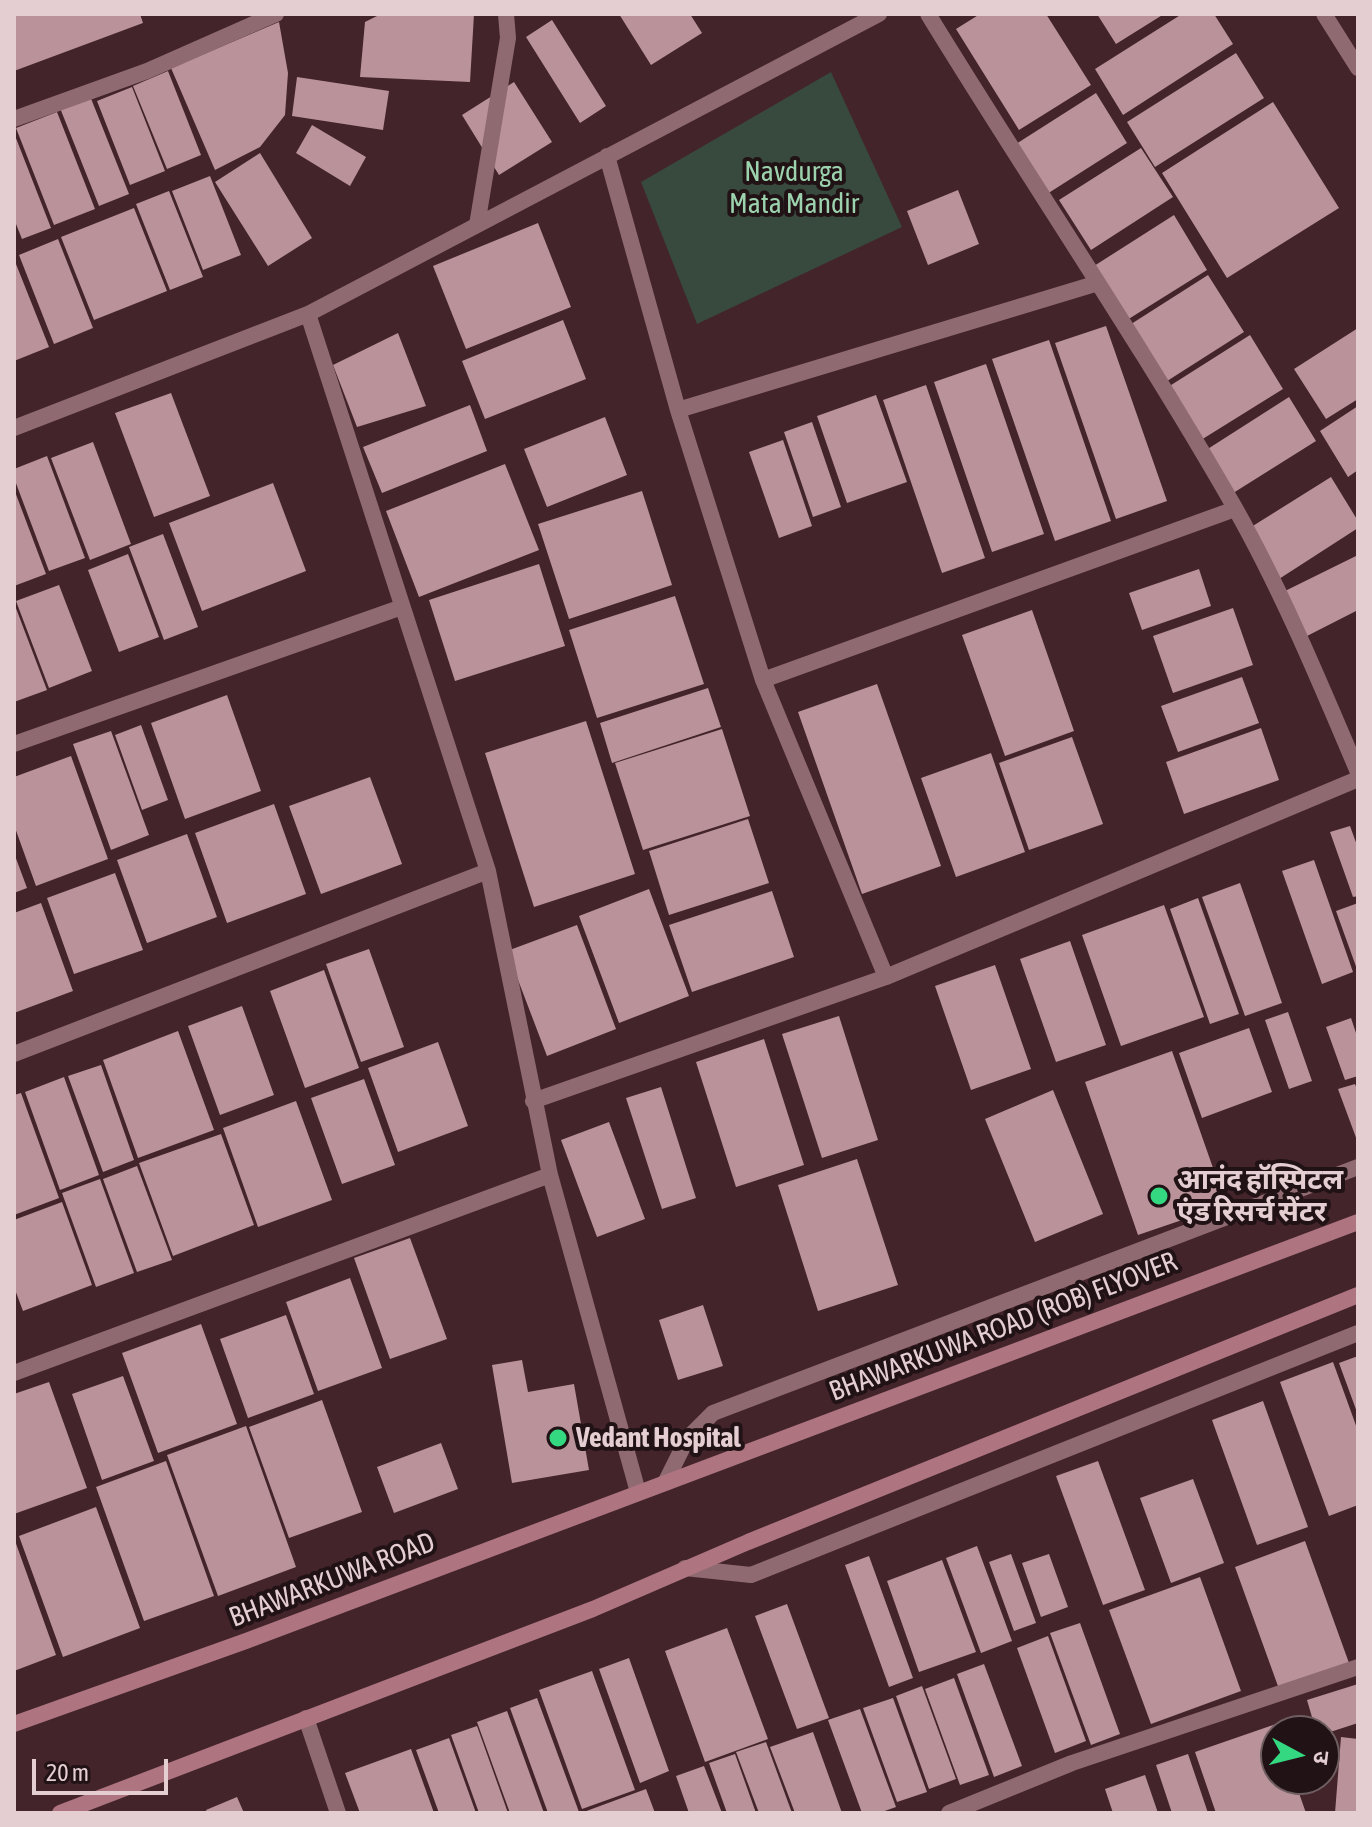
<!DOCTYPE html>
<meta charset="utf-8">
<style>
body{margin:0}
#map{position:relative;width:1372px;height:1827px;overflow:hidden;background:#43242a;font-family:"Asap Condensed","Noto Sans Devanagari",sans-serif}
canvas{display:block}
.frame{position:absolute;inset:0;border:16px solid #e4ced2;pointer-events:none}
.north{position:absolute;left:1260px;top:1715px;width:80px;height:80px;box-sizing:border-box;background:#201215;border:2px solid #6e5d61;border-radius:50%;rotate:97deg;font-size:22px;font-weight:700;line-height:32px;text-align:center;color:#e4ced2}
.north::after{content:'';display:block;margin:auto;width:28px;height:36px;background:#34d881;clip-path:polygon(50% 0,100% 100%,50% 72%,0 100%)}
.scale{position:absolute;left:32px;top:1759px;width:136px;height:36px;box-sizing:border-box;border:4px solid #e4ced2;border-top:0;padding-left:10px;font-size:24px;line-height:28px;white-space:nowrap;color:#e4ced2;-webkit-text-stroke:6px #201215;paint-order:stroke}
</style>
<div id="map">
<canvas width="1372" height="1827"></canvas>
<div class="frame"></div>
<div class="north">उ</div>
<div class="scale">20 m</div>
</div>
<script>
const context = document.querySelector('canvas').getContext('2d');
context.lineJoin = 'round';
function fillPath(path, color) {
  context.fillStyle = color;
  context.fill(path, 'evenodd');
}
function stroke(path, color, width, dash) {
  context.strokeStyle = color;
  context.lineWidth = width;
  context.lineCap = dash ? 'butt' : 'round';
  context.setLineDash(dash || []);
  context.stroke(path);
}
function label(font, color, halo, rows, align = 'center') {
  context.font = font + ' "Asap Condensed","Noto Sans Devanagari",sans-serif';
  context.lineWidth = 8;
  context.setLineDash([]);
  context.textBaseline = 'middle';
  context.strokeStyle = halo;
  context.fillStyle = color;
  for (const [text, x, y, turn = 0] of rows) {
    context.save();
    context.translate(x, y);
    context.rotate((+turn || 0) * Math.PI / 180);
    context.textAlign = isNaN(turn) ? turn : align;
    if (halo) context.strokeText(text, 0, 0);
    context.fillText(text, 0, 0);
    context.restore();
  }
}
fillPath(new Path2D(`
 M831 72 902 227 697 324 641 182Z`), '#38493d');
fillPath(new Path2D(`
 M14 14H140L143 23 14 71Z
 M381 14H474L470 82 360 77 365 22Z
 M619 14H690L702 33 651 65Z
 M980 14H1046L1091 85 1019 130 956 29Z
 M1097 14H1164L1116 44Z
 M1182 14H1214L1233 44 1123 115 1095 69Z
 M552 20 606 106 580 123 526 37Z
 M279 22 288 73 285 115 260 147 215 170 171 68Z
 M1236 53 1264 98 1155 167 1127 122Z
 M168 71 201 155 167 169 133 86Z
 M297 77 389 91 383 130 292 116Z
 M514 82 552 142 499 175 462 115Z
 M132 87 165 171 130 185 97 101Z
 M1096 93 1127 143 1047 194 1016 144Z
 M90 96 129 194 99 206 60 108Z
 M1273 102 1339 208 1227 278 1162 173Z
 M57 112 95 209 54 225 16 128Z
 M312 125 366 157 350 186 296 153Z
 M14 133 51 228 22 239 14 219Z
 M1141 148 1173 197 1091 250 1059 200Z
 M260 153 312 238 268 266 215 182Z
 M210 176 241 255 203 270 172 191Z
 M958 190 979 244 928 265 907 211Z
 M169 191 203 277 170 290 136 204Z
 M134 208 167 291 94 320 61 237Z
 M1174 215 1207 270 1127 320 1094 266Z
 M538 223 571 307 466 349 433 266Z
 M58 239 93 328 54 344 19 255Z
 M14 259 49 347 14 361Z
 M1208 275 1244 332 1164 383 1128 326Z
 M563 320 586 379 485 419 462 361Z
 M1106 326 1167 501 1116 519 1055 343Z
 M1358 328V399L1326 419 1294 369Z
 M398 333 426 406 357 427 333 365Z
 M1250 335 1283 389 1201 440 1168 387Z
 M1049 340 1111 521 1055 541 992 359Z
 M986 364 1044 534 992 552 934 382Z
 M926 385 985 558 942 573 883 400Z
 M171 393 210 496 154 517 115 413Z
 M876 395 907 482 847 503 817 416Z
 M1289 397 1316 441 1230 495 1203 452Z
 M470 405 487 451 382 493 363 447Z
 M1358 406V470L1348 477 1320 431Z
 M605 417 627 475 547 507 524 449Z
 M812 422 841 507 813 517 784 432Z
 M783 440 812 526 779 538 749 452Z
 M93 442 131 544 90 560 51 458Z
 M47 456 85 558 49 571 14 478V469Z
 M505 464 539 550 419 597 386 511Z
 M1331 477 1358 521V528L1279 579 1248 529Z
 M273 483 306 571 202 611 169 523Z
 M14 489 46 574 14 586Z
 M642 491 672 585 569 619 538 524Z
 M163 534 198 627 164 640 129 547Z
 M128 554 159 637 119 652 88 570Z
 M1358 555V610L1307 636 1285 591Z
 M539 564 565 646 455 681 429 600Z
 M1199 569 1211 606 1142 630 1129 593Z
 M59 585 92 671 49 688 16 601Z
 M675 596 704 684 597 718 569 630Z
 M14 603 47 690 14 702Z
 M1233 608 1253 665 1173 693 1153 636Z
 M1032 610 1074 731 1005 756 962 635Z
 M1242 677 1259 723 1178 752 1161 706Z
 M877 684 941 866 862 894 798 712Z
 M708 688 721 727 612 763 600 723Z
 M227 695 261 791 185 819 151 723Z
 M586 721 635 874 534 907 485 753Z
 M141 725 168 800 142 810 115 735Z
 M1261 728 1279 780 1184 814 1166 762Z
 M722 729 750 816 643 850 615 763Z
 M111 731 149 835 111 850 73 744Z
 M1072 737 1103 824 1029 850 999 763Z
 M991 753 1025 852 956 877 921 778Z
 M71 756 108 859 36 886 14 825V777Z
 M370 777 402 864 321 894 289 806Z
 M274 804 306 894 227 923 195 833Z
 M748 819 769 883 669 915 649 851Z
 M1350 826 1358 848V896L1353 897 1330 832Z
 M187 834 217 917 147 943 117 860Z
 M14 853 27 888 14 893Z
 M1314 860 1353 972 1322 984 1282 871Z
 M115 873 143 950 74 974 47 898Z
 M1240 883 1282 1003 1245 1016 1202 897Z
 M649 889 689 996 619 1023 579 916Z
 M772 891 794 957 692 992 669 925Z
 M1198 898 1239 1014 1210 1024 1170 909Z
 M41 903 73 991 14 1013V913Z
 M1358 903V972L1336 911Z
 M1164 905 1204 1017 1121 1046 1082 935Z
 M577 925 616 1029 547 1056 507 951Z
 M1070 941 1106 1045 1056 1062 1020 959Z
 M369 949 404 1047 361 1062 326 964Z
 M995 965 1031 1069 971 1090 935 986Z
 M324 970 359 1068 305 1088 270 991Z
 M242 1006 274 1095 220 1115 188 1026Z
 M1288 1012 1312 1081 1289 1089 1265 1020Z
 M839 1016 878 1140 822 1158 782 1034Z
 M1351 1018 1358 1039V1076L1345 1080 1326 1027Z
 M1249 1028 1272 1092 1202 1118 1179 1053Z
 M178 1031 214 1130 138 1158 103 1060Z
 M764 1039 804 1165 736 1187 696 1062Z
 M438 1042 468 1126 398 1152 368 1068Z
 M1172 1051 1226 1205 1138 1235 1085 1082Z
 M101 1065 134 1160 103 1172 68 1076Z
 M64 1077 99 1175 60 1190 25 1092Z
 M364 1079 395 1165 342 1184 311 1098Z
 M1355 1084 1358 1092V1143L1338 1089Z
 M661 1087 696 1198 662 1209 626 1098Z
 M1053 1090 1103 1214 1035 1242 985 1119Z
 M21 1093 59 1198 14 1215V1095Z
 M296 1101 332 1200 258 1227 223 1128Z
 M609 1122 645 1219 597 1237 561 1140Z
 M221 1134 254 1225 173 1256 139 1163Z
 M857 1159 898 1285 818 1311 778 1185Z
 M137 1166 172 1260 137 1272 103 1179Z
 M100 1179 134 1273 96 1287 62 1193Z
 M62 1202 92 1285 23 1311 14 1287V1220Z
 M410 1238 447 1339 390 1359 354 1258Z
 M350 1278 382 1368 318 1391 286 1302Z
 M703 1305 723 1366 678 1380 659 1320Z
 M286 1315 314 1394 248 1418 220 1339Z
 M201 1324 237 1424 158 1453 122 1353Z
 M1358 1356V1415L1339 1363Z
 M522 1360 528 1392 574 1384 589 1470 512 1483 492 1365Z
 M1333 1362 1358 1431V1505L1329 1516 1280 1382Z
 M123 1376 154 1461 102 1480 72 1394Z
 M49 1382 87 1488 14 1514V1394Z
 M322 1400 362 1512 289 1538 249 1427Z
 M1263 1401 1308 1527 1257 1545 1212 1420Z
 M246 1426 296 1567 218 1596 167 1455Z
 M441 1443 458 1489 394 1513 377 1467Z
 M166 1461 214 1596 144 1621 96 1487Z
 M1098 1461 1145 1590 1103 1605 1056 1476Z
 M1193 1479 1224 1563 1171 1583 1140 1498Z
 M96 1507 140 1628 63 1657 19 1536Z
 M14 1538 56 1655 14 1671Z
 M1305 1541 1349 1663 1279 1689 1235 1567Z
 M977 1546 1012 1641 981 1653 946 1558Z
 M1011 1554 1036 1623 1014 1631 989 1562Z
 M1049 1554 1068 1607 1041 1617 1022 1563Z
 M869 1556 913 1678 889 1687 845 1565Z
 M942 1560 976 1652 919 1672 887 1581Z
 M1200 1577 1241 1691 1151 1724 1109 1610Z
 M787 1604 829 1718 797 1729 755 1616Z
 M1080 1623 1120 1734 1091 1745 1050 1633Z
 M727 1628 768 1739 705 1762 665 1651Z
 M1048 1636 1086 1741 1055 1753 1017 1648Z
 M629 1658 669 1771 640 1783 599 1669Z
 M984 1664 1022 1766 994 1777 957 1674Z
 M592 1671 635 1790 582 1809 539 1690Z
 M954 1678 989 1775 960 1785 925 1689Z
 M1358 1684V1723L1324 1734 1316 1731 1307 1700Z
 M922 1686 956 1779 929 1789 896 1696Z
 M537 1698 579 1812 577 1813H548L510 1708Z
 M893 1698 927 1792 897 1802 863 1708Z
 M860 1709 896 1807 879 1813H862L828 1720Z
 M507 1711 544 1813H510L477 1722Z
 M1276 1724V1779H1294L1306 1813H1216L1195 1752Z
 M477 1726 508 1813H479L451 1735Z
 M813 1732 842 1813H795L770 1747Z
 M1341 1737 1358 1739V1813H1335Z
 M449 1738 476 1813H439L416 1750Z
 M766 1742 792 1813H759L736 1752Z
 M411 1749 434 1813H360L345 1773Z
 M735 1754 756 1813H727L709 1763Z
 M1188 1754 1208 1813H1172L1156 1765Z
 M704 1766 722 1813H689L676 1776Z
 M1145 1775 1158 1813H1113L1105 1789Z
 M646 1789 655 1813H581Z
 M237 1797 244 1813H207L206 1810Z`), '#b99399');
stroke(new Path2D(`
 M928 14C1029 179 1139 340 1235 508 1283 593 1320 683 1358 772
 M1324 14 1358 68
 M14 119 147 71 276 14
 M607 156 678 410 763 680 886 977
 M477 225 508 38 506 14
 M308 314 488 871 550 1175 638 1492
 M678 410 1098 283
 M14 428 308 314 879 14
 M763 680 1235 509
 M14 744 402 607
 M14 1054 488 871
 M533 1101 886 977 1358 779
 M14 1373 550 1175
 M666 1481 687 1439 713 1413 1358 1167
 M685 1568 751 1575 1358 1333
 M306 1718 338 1813
 M949 1813 1072 1763 1358 1667`), '#8f6a71', 16);
stroke(new Path2D(`
 M14 1724 246 1641 1358 1222
 M60 1813 593 1609 748 1542 1358 1295`), '#ae7580', 16);
for (const [x, y, r, color] of [
 [1159,1196,10,"#34d881"],
 [558,1438,10,"#34d881"]
]) {
  const dot = new Path2D();
  dot.arc(x, y, r, 0, 2 * Math.PI);
  context.fillStyle = color;
  context.fill(dot);
  stroke(dot, '#201215', 3);
}
label('28px', '#9cd2ad', '#201215', [
 ["Navdurga",794,172],
 ["Mata Mandir",794,204]
]);
label('bold 28px', '#e4ced2', '#201215', [
 ["आनंद हॉस्पिटल",1177,1180],
 ["एंड रिसर्च सेंटर",1177,1212],
 ["Vedant Hospital",576,1438]
], 'left');
label('28px', '#e4ced2', '#201215', [
 ["BHAWARKUWA ROAD (ROB) FLYOVER",1003,1327,-21],
 ["BHAWARKUWA ROAD",332,1580,-21]
]);
</script>
